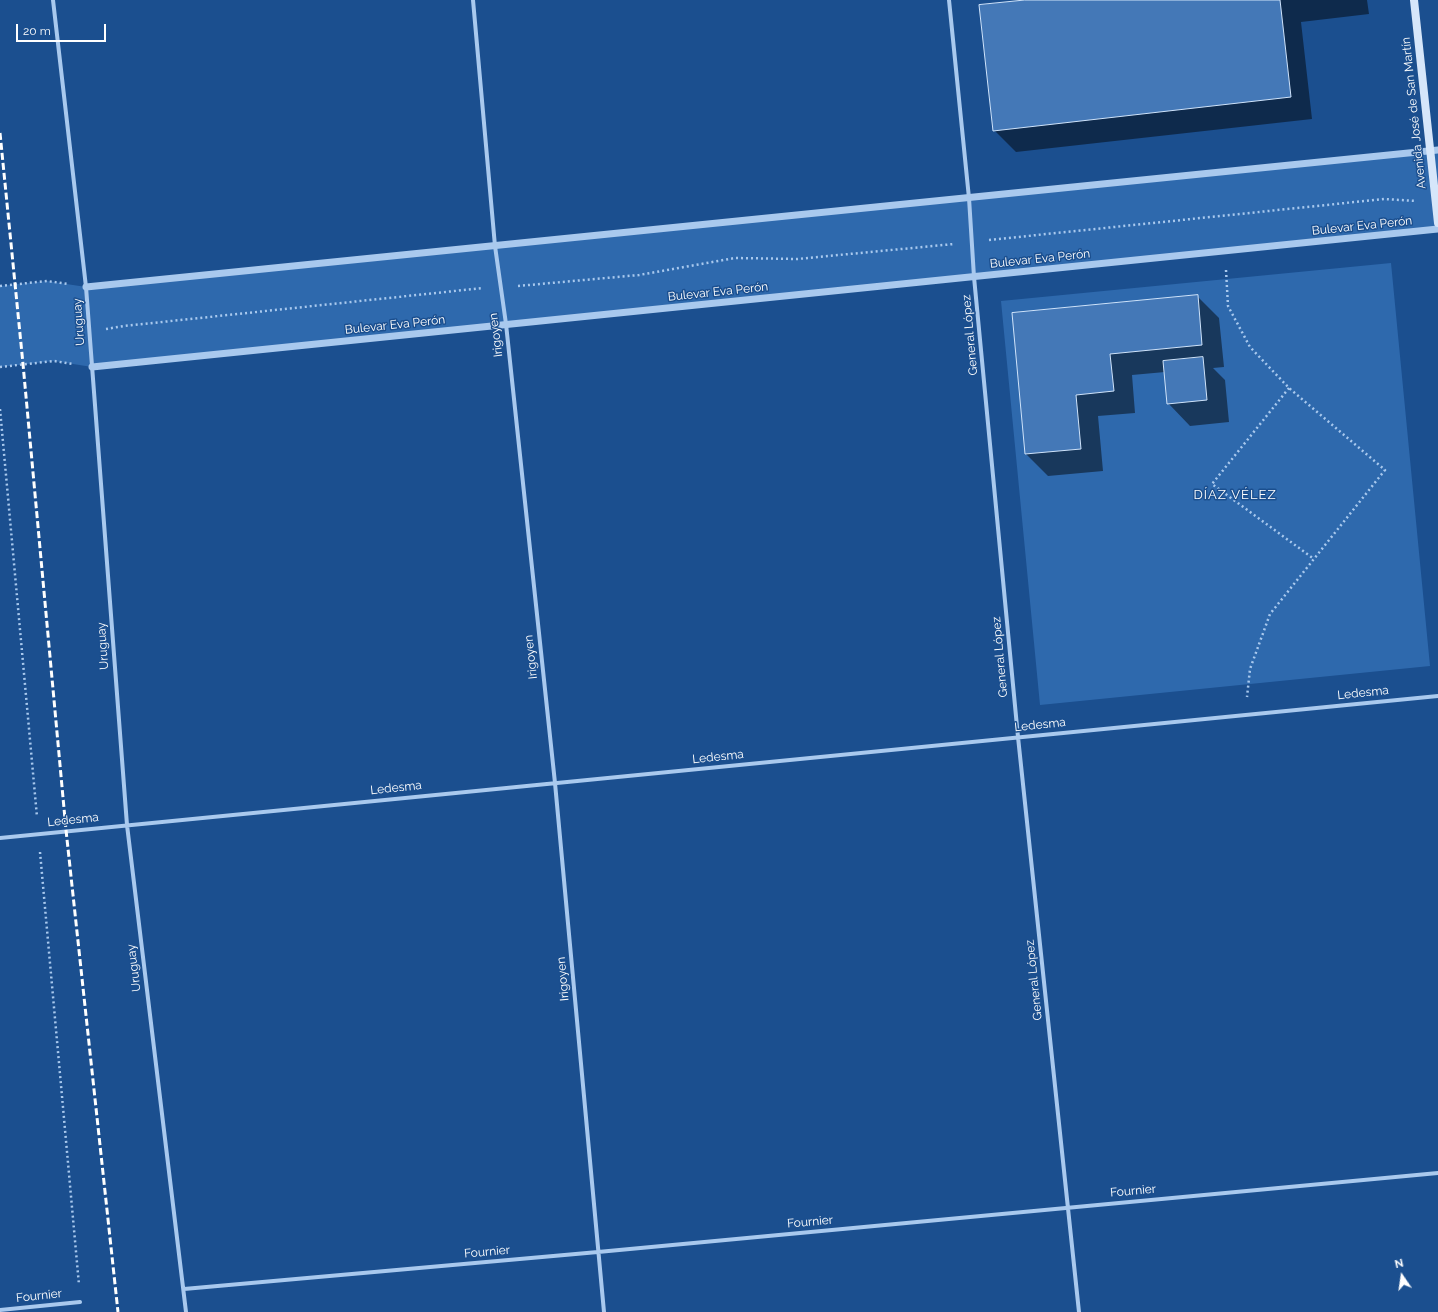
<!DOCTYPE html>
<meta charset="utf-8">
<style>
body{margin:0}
#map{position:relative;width:1438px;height:1312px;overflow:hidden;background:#1b4f8f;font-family:Raleway,sans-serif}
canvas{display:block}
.north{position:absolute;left:1382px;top:1256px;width:40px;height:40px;-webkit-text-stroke:3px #1b4f8f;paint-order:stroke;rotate:347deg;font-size:11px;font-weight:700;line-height:16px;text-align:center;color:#fff}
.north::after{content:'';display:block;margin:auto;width:14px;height:18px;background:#fff;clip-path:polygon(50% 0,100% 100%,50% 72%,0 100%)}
.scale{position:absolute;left:16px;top:24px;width:90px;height:18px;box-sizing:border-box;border:2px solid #fff;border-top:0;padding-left:5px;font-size:12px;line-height:14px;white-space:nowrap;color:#fff;-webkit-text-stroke:3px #1b4f8f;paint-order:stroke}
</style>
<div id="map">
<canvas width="1438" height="1312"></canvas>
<div class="north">N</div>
<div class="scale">20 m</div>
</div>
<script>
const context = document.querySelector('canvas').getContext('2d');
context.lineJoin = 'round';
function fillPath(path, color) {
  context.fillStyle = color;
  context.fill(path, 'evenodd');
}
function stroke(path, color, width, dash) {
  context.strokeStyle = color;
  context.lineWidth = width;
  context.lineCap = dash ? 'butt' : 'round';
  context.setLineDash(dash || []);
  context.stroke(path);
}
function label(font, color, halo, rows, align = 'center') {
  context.font = font + ' Raleway,sans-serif';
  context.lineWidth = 3;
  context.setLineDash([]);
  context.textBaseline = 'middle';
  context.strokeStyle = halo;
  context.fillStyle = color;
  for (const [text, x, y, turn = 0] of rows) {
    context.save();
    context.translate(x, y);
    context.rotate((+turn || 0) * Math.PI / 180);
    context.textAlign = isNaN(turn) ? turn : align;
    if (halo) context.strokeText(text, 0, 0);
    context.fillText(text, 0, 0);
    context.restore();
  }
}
fillPath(new Path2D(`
 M1438 150V229L92 367 54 361 0 367V286L47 281 86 287Z
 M1391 263 1430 666 1040 705 1001 301Z`), '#2e69ad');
fillPath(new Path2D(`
 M1034 0H1367L1369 14 1301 22 1312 119 1016 152 994 130Z
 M1197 296 1219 318 1224 367 1213 368 1225 380 1229 422 1190 426 1168 403 1165 372 1132 375 1135 413 1098 416 1103 471 1048 476 1026 454 1013 314Z`), '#0007');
const building = new Path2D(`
 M1025 0H1280L1291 97 993 131 979 5Z
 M1198 295 1202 345 1110 354 1114 391 1076 395 1081 449 1025 454 1012 313Z
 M1203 357 1207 400 1167 404 1163 361Z`);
fillPath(building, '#4478b7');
stroke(building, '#cfe3fa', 1);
stroke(new Path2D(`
 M989 240 1384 199 1416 201
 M1226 270 1228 306 1250 347 1289 388 1385 470 1270 614 1250 669 1247 697
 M0 286 47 281 68 284
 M518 286 639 275 735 258 797 259 954 244
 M106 329 124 326 483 288
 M0 367 54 361 73 364
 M1289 388 1212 484 1314 559
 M0 409 37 817
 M40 852 79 1285`), '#a9c9ee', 2.5, [2, 3]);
stroke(new Path2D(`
 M53 0 86 287 127 825 186 1312
 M473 0 495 246 506 324 555 783 604 1312
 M949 0 969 198 974 277 1018 737 1079 1312
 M0 838 1438 696
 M184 1289 598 1252 1438 1173
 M0 1310 80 1302`), '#a9c9ee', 4);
stroke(new Path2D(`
 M86 287 1438 150
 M92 367 1438 229`), '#a9c9ee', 7);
stroke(new Path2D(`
 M1414 0 1438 223`), '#d6e6fa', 8);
stroke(new Path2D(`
 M0 133 23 364 66 830 118 1312`), '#fff', 3, [7, 3]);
label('12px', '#fff', '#1b4f8f', [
 ["Avenida José de San Martín",1414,113,-96],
 ["Bulevar Eva Perón",1362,226,-6],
 ["Bulevar Eva Perón",1040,259,-6],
 ["Bulevar Eva Perón",718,292,-6],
 ["Uruguay",79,322,-94],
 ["Bulevar Eva Perón",395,325,-6],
 ["Irigoyen",496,335,-97],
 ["General López",970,335,-95],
 ["Uruguay",103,646,-94],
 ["Irigoyen",531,657,-96],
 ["General López",1000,657,-95],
 ["Ledesma",1363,693,-6],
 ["Ledesma",1040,725,-6],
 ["Ledesma",718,757,-6],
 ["Ledesma",396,788,-6],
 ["Ledesma",73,820,-6],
 ["Uruguay",134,968,-97],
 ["Irigoyen",563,979,-95],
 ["General López",1034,980,-96],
 ["Fournier",1133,1191,-5],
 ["Fournier",810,1222,-5],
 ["Fournier",487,1252,-5],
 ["Fournier",39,1296,-6]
]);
context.letterSpacing = '1px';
label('13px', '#fff', '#1b4f8f', [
 ["DÍAZ VÉLEZ",1235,495]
]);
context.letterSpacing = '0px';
</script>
